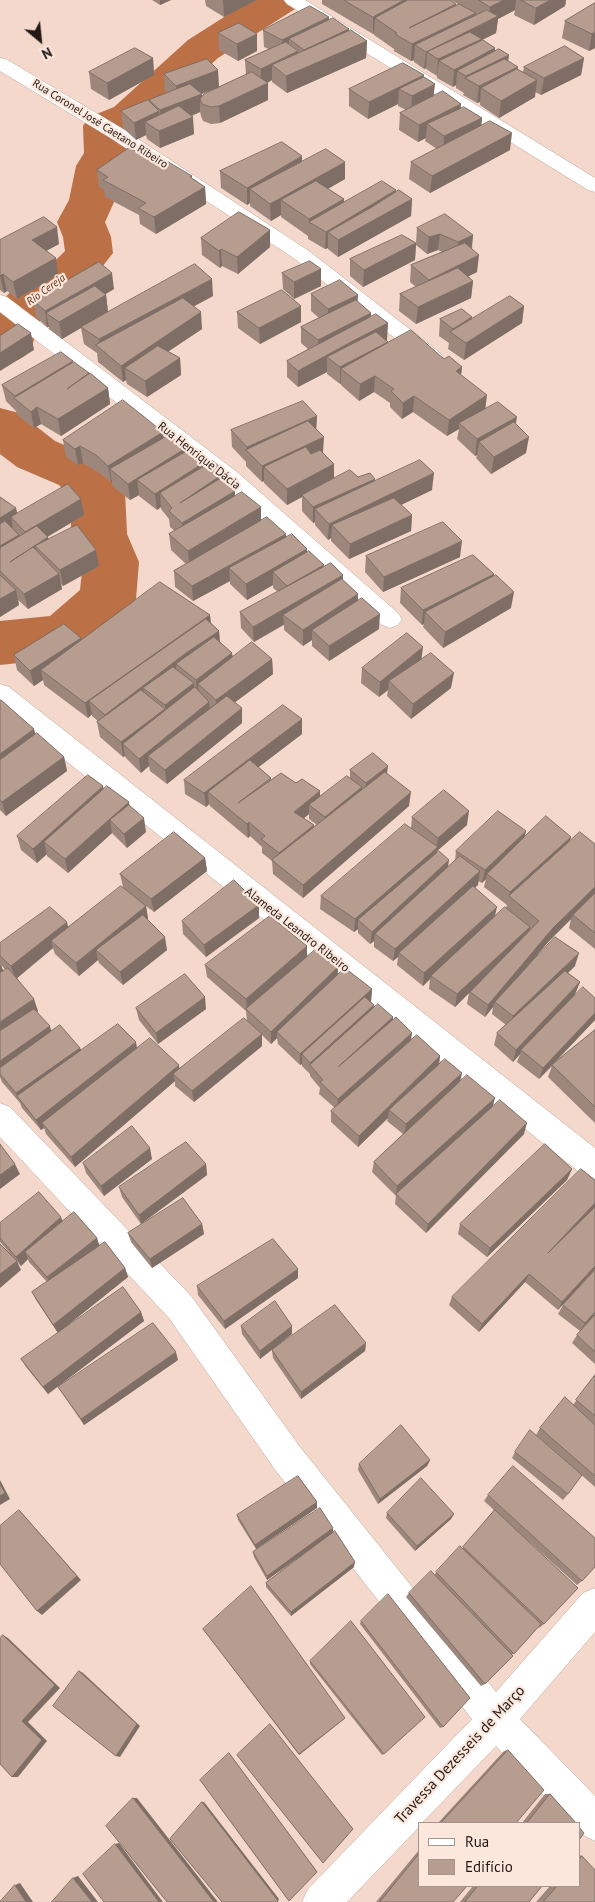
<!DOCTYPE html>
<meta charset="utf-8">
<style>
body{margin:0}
#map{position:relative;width:595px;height:1902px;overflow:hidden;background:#f3d8cb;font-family:"PT Sans",sans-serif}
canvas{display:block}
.legend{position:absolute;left:418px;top:1822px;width:162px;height:65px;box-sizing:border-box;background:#fce7dc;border:1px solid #a5948c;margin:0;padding:6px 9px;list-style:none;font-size:15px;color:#221814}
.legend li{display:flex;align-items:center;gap:10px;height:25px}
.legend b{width:25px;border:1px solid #a5948c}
.north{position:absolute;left:15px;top:15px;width:50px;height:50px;-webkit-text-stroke:4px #fce7dc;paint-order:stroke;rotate:152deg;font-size:14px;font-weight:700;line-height:20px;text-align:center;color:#221814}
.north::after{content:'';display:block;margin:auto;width:18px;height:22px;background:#221814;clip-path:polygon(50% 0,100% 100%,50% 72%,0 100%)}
</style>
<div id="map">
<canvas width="595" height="1902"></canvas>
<ul class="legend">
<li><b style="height:6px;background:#fff"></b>Rua</li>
<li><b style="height:14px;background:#b69d90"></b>Edifício</li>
</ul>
<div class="north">N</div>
</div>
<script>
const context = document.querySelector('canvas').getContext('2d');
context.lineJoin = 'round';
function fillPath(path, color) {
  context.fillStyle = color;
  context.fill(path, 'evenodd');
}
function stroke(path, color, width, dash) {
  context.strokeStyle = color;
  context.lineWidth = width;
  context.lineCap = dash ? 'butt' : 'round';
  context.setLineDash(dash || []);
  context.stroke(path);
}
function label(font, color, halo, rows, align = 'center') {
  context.font = font + ' "PT Sans",sans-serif';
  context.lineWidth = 4.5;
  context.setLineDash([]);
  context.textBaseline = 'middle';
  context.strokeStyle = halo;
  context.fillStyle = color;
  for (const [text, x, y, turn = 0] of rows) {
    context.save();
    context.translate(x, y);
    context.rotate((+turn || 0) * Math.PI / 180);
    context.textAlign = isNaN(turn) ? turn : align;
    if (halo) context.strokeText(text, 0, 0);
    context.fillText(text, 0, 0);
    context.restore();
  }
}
fillPath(new Path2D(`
 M251 0H301L295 9 218 58 146 125 128 133 130 153 122 166 115 200 105 222 111 237 113 253 87 286 39 322 33 343 26 355 18 360 0 365V304C15 282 46 272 65 251L63 237 57 222 69 200 76 166 84 153 83 126 89 117 114 107 188 40Z
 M0 408 19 413 55 441 97 459 117 477 125 491 127 534 139 562 136 599 127 614 86 652 65 658 0 665V621L50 616 80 590 83 562 71 534V497L59 485 17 467 0 454Z`), '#bc7046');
const street = new Path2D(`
 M284 0H305L595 178V192L588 190 287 4Z
 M0 58 6 59 123 129 309 251 439 352 443 357 439 362 432 364 425 362 295 259 109 137 0 71Z
 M0 295 7 297 237 472 398 613 402 619 398 625 390 628 382 625 221 484 0 312Z
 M0 684 9 687 595 1148V1180L584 1176 0 708Z
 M0 1103 10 1107 191 1296 300 1447 496 1692 583 1593 595 1588V1632L520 1719 595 1796V1841L579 1833V1823H570L496 1746 422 1823H419V1827L347 1902H302L308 1889 472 1719 276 1471 169 1318 0 1137Z`);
stroke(street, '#bda497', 1);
fillPath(street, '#fff');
fillPath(new Path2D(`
 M152 0H171L160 5Z
 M205 0H257L224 17 206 6Z
 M322 0H450L456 5 458 4 451 0H566L565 6 534 25 514 15 515 10 498 19 496 33 482 40 508 61 517 69 523 72 524 67 584 58 581 75 541 95 535 92V97L499 118 480 105V102L477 103 463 95 464 93 456 88V85L453 87 437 78V76L426 69V68L424 69 414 62V60L411 61 394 51V49L374 35V33L373 34 322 4Z
 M595 3V48L589 51 562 38 565 21Z
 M329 20 367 41 366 58 287 93 272 82V80L267 83 268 100 220 123 211 124 203 121 201 116 200 112 192 116 194 134 160 148 147 139 146 135 136 140 123 128 121 111 149 101V100L167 93 165 91 164 74 219 87 246 75 245 60 269 49 264 47 263 30ZM215 89 202 96V94Z
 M218 33 257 34V51L238 61 219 50Z
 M153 58 154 75 109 100 91 89 89 72Z
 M424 77 434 96 482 118 481 126 510 150 430 193 409 179 411 162 437 149 425 141 426 138 418 142 399 130 400 113 406 110 398 106V104L368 119 349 106V89Z
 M141 154 192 176V178L205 187 206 204 156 234 140 224 139 215 105 197 104 190 99 187 97 170Z
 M302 162 345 179 328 189 344 199V202L396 192 412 199 411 216 338 257 328 249V248L325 249 308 239V236L281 217V215L271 221 250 206V203L247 205 221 188 220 171Z
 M417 228 473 235 472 249 477 272 468 276 473 281 471 298 416 324 399 311 400 294 416 287 410 282 411 265 442 252 438 250 427 254 416 245 415 260 363 287 350 276V259L416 243Z
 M270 230V247L238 274 222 266 220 268 202 255 201 238Z
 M0 240 59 244 46 251 58 275 17 299 7 291 4 293 0 290Z
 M321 269V286L294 299 283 289 282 273Z
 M114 289 106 294 108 312 93 321 213 296 194 306 202 329 168 351 180 358 181 375 147 397 127 384 126 380 123 382 98 362 97 353 84 344 81 328 62 339 49 329V327H47L36 317 33 300Z
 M311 294 358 302 371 313V317L388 323 386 340 388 343 444 359 462 367 461 375 485 409 516 424 526 453 491 474 476 458 477 455 475 456 457 439 459 429 447 436 413 412 402 419 390 407V403L374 392 359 401 341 385V383L340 384 327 374V372L298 387 287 377V361L308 349 301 343V327L319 318 311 311Z
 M524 306 522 323 464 360 448 349 449 343 439 336 440 319 472 317V319Z
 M237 312 301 322 260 344 238 328Z
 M73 362 89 373 90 374 108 388 110 404 61 436 41 424 34 428 17 415 16 411 6 401 2 385Z
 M317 416 316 430 323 453 334 464V478L358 477 375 481 432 490 401 505 412 515 411 531 349 559 331 541V538L328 540 315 525V522L313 523 302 511V497L287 505 264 483V481L262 482 246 466V462L232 447 231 430Z
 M163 432 164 438 186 448V451L226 482 235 491V496L261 521 307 552 324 565V567L343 575V580L358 594V601L379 629 329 661 312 646V640L303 646 284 630V625L254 642 241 628 240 612 278 592 273 588V585L247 600 230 584V581L193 601 175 587 174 571 186 564 171 550 169 534 175 531 170 527 169 519 161 509V507L157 510 139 496V495L130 500 112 486V482H111L98 472 83 463 78 465 66 457 63 440Z
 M0 497 16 508 17 513 84 515 48 536V539L99 566 63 586 61 584 62 589 28 609 18 600 19 605 0 617Z
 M366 556 460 557 383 592 365 572Z
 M493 576 511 608 443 648 423 627 424 624 422 625 400 603 401 588Z
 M210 615 211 623 219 631 220 642 232 653 233 657 272 659 273 674 235 702 242 723 167 784 150 771 149 766 141 773 126 758 125 756 123 757 100 737 97 722 98 721 92 716V714L88 718 44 685 43 680 34 686 17 670 14 655 81 640Z
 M422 659 451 688 411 719 387 696 388 690 379 697 361 683 362 668Z
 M0 700 34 729 35 734 64 757 67 771 6 816 0 810Z
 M302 719V734L258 767 271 778V780L296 783 320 791V796L350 778V770L387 773 409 806 303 898 273 874 272 861 262 853V847L250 836 248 838 210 806 209 804 206 807 185 794 184 780ZM309 814V819L317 825 314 827V825L304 818Z
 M104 789 129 805 146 832 127 848 112 833 68 873 47 856V854L37 863 21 850 17 836Z
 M412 817 467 825 437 851V852L448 867 455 861 456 851 524 838 571 837 569 842 595 844V949L569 928 571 919 549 941 527 967 575 966 568 973 580 982 575 994 595 1020 553 1064 595 1030V1123L548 1077 552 1066 539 1079 517 1062 520 1054 513 1062 494 1045 497 1033 506 1025 492 1014 493 1007 485 1017 467 1004 469 993 455 1007 429 989 430 979 423 986 397 965 398 957 393 961 374 947V941L370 944 358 933V929L354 932 320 909 321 896 411 828ZM486 879 484 887 507 905 506 908 495 916 475 887 478 885V881L482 883Z
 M205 858 207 871 154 912 146 906 148 919 147 920 167 950 123 985 99 963 98 960 79 976 55 954 53 948 17 978 38 1011 37 1012 51 1031 80 1048 81 1050 137 1049 179 1069 247 1020 246 1011 207 977 205 965 307 956 338 967V975L372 989 371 1002H370L373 1008 393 1017V1019L412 1033 410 1041 440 1056 439 1065 462 1073 460 1082 493 1108 524 1134 426 1233 395 1204 396 1195V1196L372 1172 374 1162 403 1134 387 1121 388 1118 358 1147 331 1122V1111L335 1108 319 1094 320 1088 310 1076V1074L302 1066V1064L300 1065 278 1044 277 1038 271 1044 262 1035V1046L194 1102 175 1086V1081L75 1167 46 1134 44 1128 41 1130 22 1108 20 1103 2 1082 0 1077V943L68 927 123 887 120 874ZM1 965 6 970 3 971Z
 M259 905V918L206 957 183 934 182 921Z
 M136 1008 206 1009 158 1044 139 1020Z
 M152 1159 104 1196 86 1173 83 1163Z
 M206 1164 207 1175 141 1224 122 1197 119 1187Z
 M572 1169 567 1180 487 1257 458 1234 460 1224Z
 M595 1180V1269L558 1310 525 1282 479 1332 449 1305 452 1297Z
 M63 1221 97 1238 99 1246 125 1268 128 1277 58 1333 36 1300 32 1292 47 1282 29 1262 28 1259 21 1266 0 1242V1223Z
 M202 1224 204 1234 152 1268 131 1242 128 1233Z
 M595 1270V1314L580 1331 558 1314 563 1305Z
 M298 1278 225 1329 198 1295 197 1286Z
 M141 1312 144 1321 48 1394 26 1367 21 1359Z
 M595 1315V1364L572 1343 577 1335Z
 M241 1326 292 1334 260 1359 242 1334Z
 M366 1343 365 1351 301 1399 273 1358 272 1350Z
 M178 1360 84 1425 58 1387Z
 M595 1375V1487L536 1435 540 1428 573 1405Z
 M515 1452 568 1494 563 1500 512 1458Z
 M430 1460 427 1466 378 1504 358 1470 359 1464Z
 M488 1495 582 1581 577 1585 524 1537 544 1624 539 1628 538 1627 485 1684 481 1686 406 1597 409 1593 435 1574 463 1548 494 1510 484 1501Z
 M317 1508 256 1549 238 1520 237 1515Z
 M387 1513 454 1514 451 1519 415 1551 386 1518Z
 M333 1532 354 1567 291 1616 266 1587V1583L320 1542 267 1580 254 1557 253 1552Z
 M361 1621 443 1727 440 1728 360 1624Z
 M203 1629 344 1719 299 1755Z
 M310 1661 384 1754 382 1755 310 1664Z
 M508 1750 516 1823H438L504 1751Z
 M545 1794H550L576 1823H522Z
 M419 1850V1886L453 1902H376Z
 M579 1855 582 1856 595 1902H536L550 1886H579Z
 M473 1886H542L529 1902H460Z`), '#9d877c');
fillPath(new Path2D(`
 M160 0H171L160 5Z
 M223 0H257L224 17Z
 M404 0H429L375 18 374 33 373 34V17Z
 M504 0H516L515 10 498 19 496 33 482 40 495 48 494 62 509 55 507 72 465 79 466 76 457 71 456 85 453 87 454 70 439 61 437 77 438 59 427 52 426 68 424 69 426 52 415 45 414 60 411 61 412 44 476 13 475 28 489 21 490 7Z
 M550 0H566L565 6 534 25 536 8Z
 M456 4 454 21 409 28Z
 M329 17V34L289 39V54L282 57V40Z
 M349 29V46L304 67V50Z
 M595 32V48L589 51 592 34Z
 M257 34V51L238 61 237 44Z
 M367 41 366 58 287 93 286 76Z
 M298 51V68L272 65V80L261 86V69Z
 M153 58 154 75 109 100 107 83Z
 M584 58 581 75 541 95 544 78Z
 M518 67 515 84 481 88 480 102 477 103 479 86Z
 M218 70 219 87 177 103 176 86Z
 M424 75 423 91 435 84 433 101 411 113 412 96 399 89 398 104 368 119 369 102Z
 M537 80 535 97 499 118 501 101Z
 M268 83V100L220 123 219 106Z
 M202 94 203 104 200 99V112L161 127 160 110Z
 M461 104 460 121 427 124 426 138 418 142 419 125Z
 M159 111 161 128 145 122 146 135 136 140 134 123Z
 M193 117 194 134 160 148 159 131Z
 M482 118 480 135 443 153 444 136Z
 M512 133 510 150 430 193 432 176Z
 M302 156V173L250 189V203L247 205V188Z
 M345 162V179L293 208 281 200V215L271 221 270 204Z
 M205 187 206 204 156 234 154 217Z
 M396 190 395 207 412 199 411 216 338 257V240L328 232V248L325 249 326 232Z
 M344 199 343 216 309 222V219Z
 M57 227 59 244 35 257 32 240Z
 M270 230V247L238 274 237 257Z
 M440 234 438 250 427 254 429 237Z
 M473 235 471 252 456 258 458 242Z
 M416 243 415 260 363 287 364 270Z
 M221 249 222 266 220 268 219 251Z
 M479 255 477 272 428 297 429 280Z
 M56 258 58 275 17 299 13 282Z
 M321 269V286L294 299V282Z
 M112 273 114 289 58 321 46 313 49 327H47L45 311Z
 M3 274 7 291 4 293 0 276Z
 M212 279 213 296 106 354 101 349 99 339Z
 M473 281 471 298 416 324 418 307Z
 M106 295 108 312 62 339 59 322Z
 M358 295 357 311 328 326V309Z
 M301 306V322L260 344 259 328Z
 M524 306 522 323 464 360 466 343Z
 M201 312 202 329 135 374 125 368 126 380 123 382 121 366Z
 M371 313 370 329 318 357V340Z
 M472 317 470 334H453V329Z
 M388 323 387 340 349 359 327 357V372L298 387V371L349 343Z
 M31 333 34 350 0 371V353Z
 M388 342 387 358 341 369V383L340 384V367Z
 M180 358 181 375 147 397 145 381Z
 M73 361 75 378 16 400 15 396Z
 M462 367 460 383 456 371Z
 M375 376 374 392 359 401 360 384Z
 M108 388 110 404 61 436 58 419Z
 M487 395 485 412 459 423V429L447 436 449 420Z
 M414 396 413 412 402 419 403 403Z
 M37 407 41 424 34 428 31 412Z
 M317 416 316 432 247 451V447Z
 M517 417 514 434 479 442 477 455 475 456 477 439Z
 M163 432 165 448 110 469 112 482H111L108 466Z
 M324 437 323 453 264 467V481L262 482V466Z
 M529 437 526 453 491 474 494 457Z
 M80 446 83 463 78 465 75 449Z
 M186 448 187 465 137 480 139 495 130 500 128 484Z
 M205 462 206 478 160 493 161 507 157 510 155 494Z
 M334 464V480L302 495V497L287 505V489Z
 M226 472V488L180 503Z
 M434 473 432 490 340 534 332 525 331 538 328 540 329 524Z
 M375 479 374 495 315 509V522L313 523V507Z
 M235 491V507L183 539 182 523Z
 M81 499 84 515 29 548 25 532Z
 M261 507V523L189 567 188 551Z
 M16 508 19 524 11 517 13 528 0 536V518Z
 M412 515 411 531 349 559 350 544Z
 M286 534V550L229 568 230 581 193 601 192 586Z
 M19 535 23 551 0 564V546Z
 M48 537 51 552 35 546 39 561 10 562Z
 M462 541 460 557 383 592 384 577Z
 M307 549V565L273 572V585L247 600 246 584Z
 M96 550 99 566 63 586 60 570Z
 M324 565 323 581 287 601V586Z
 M59 574 62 589 28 609 24 594Z
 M494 574 491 590 425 612 424 624 422 625 423 610Z
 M343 575 342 590 283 615 284 624 254 642 253 627Z
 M16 590 19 605 0 617V599Z
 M514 592 511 608 443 648 445 632Z
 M358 594 357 610 312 630V640L303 646V630Z
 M380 614 379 629 329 661V646Z
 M210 615 211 630 89 701 92 714 88 718 85 703Z
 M219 631 220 646 176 664 177 676 143 688 145 701 108 730 105 715 186 653Z
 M81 638 83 654 41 670 43 680 34 686 30 671Z
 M423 647 421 663 389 681 388 690 379 697 380 682Z
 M232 653 233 668 198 684 199 695H197L196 680Z
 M272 659 273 674 218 715 216 700Z
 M454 673 451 688 411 719 413 704Z
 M194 683 195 698 167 720 165 705Z
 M209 702 211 717 148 756 149 766 141 773 139 759Z
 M242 708V723L167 784 165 770Z
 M165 709 167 724 123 744 125 756 123 757 121 742Z
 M302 719V734L217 799 208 792 209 804 206 807 204 793Z
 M34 729 37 744 0 771V754Z
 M64 757 67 771 6 816 2 802Z
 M388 766 386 781 365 798 366 783Z
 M103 786 106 800 44 842 47 854 37 863 33 849Z
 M362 787V802L324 831 325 817Z
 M320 791V805H309V814L294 826V812Z
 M411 792 409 806 303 898V885Z
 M129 802 131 816 110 820 112 833 68 873 65 859Z
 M469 811 467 825 437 851 436 861 358 920V929L354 932 355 919 436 848 438 838Z
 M144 818 146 832 127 848 124 834Z
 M249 822 250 836 248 838 247 824Z
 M314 825V839L279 866V853Z
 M526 831 523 845 487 874 486 879 482 883 485 870Z
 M571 837 567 851 509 897 510 892Z
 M205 858 207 871 154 912 151 899Z
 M449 860 447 874 375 934 374 941 370 944 372 932Z
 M480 871 478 885 401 954 399 953 398 957 393 961 395 949Z
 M595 887V896L573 915 571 919 549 941 497 1003 495 1002 493 1007 485 1017 488 1005 553 928Z
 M259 905V918L206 957 204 945Z
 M146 906 148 919 103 957 96 950 98 960 79 976 76 963Z
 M497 907 494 920 431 976 430 979 423 986 424 973Z
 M67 922 70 935 51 941 53 948 16 979 11 966Z
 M530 927 527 940 470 992 455 1007 457 994Z
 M165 937 167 950 123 985 120 972Z
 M307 946V959L247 1010 246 999Z
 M579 953 575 966 510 1028 513 1016Z
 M1 965 6 978 0 982V966Z
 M338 967V980L277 1032V1038L271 1044V1032Z
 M580 982 575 994 521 1050 520 1054 513 1062 516 1050Z
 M372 989 371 1002 306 1059 302 1054V1064L300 1065V1054Z
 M205 997 206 1009 158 1044 156 1033Z
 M34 999 38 1011 0 1037V1022Z
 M374 1005 372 1018 310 1065V1074V1063Z
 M595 1013V1020L539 1079 543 1068Z
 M393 1017 392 1029 338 1067Z
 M50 1026 53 1038 0 1074V1061Z
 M412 1033 410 1045 337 1110 338 1099Z
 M262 1034V1046L194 1102 192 1091Z
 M136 1042 138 1054 42 1123 44 1128 41 1130 36 1120Z
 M80 1048 84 1060 18 1098 16 1093Z
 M440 1056 438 1068 389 1110 388 1118 358 1147 359 1136Z
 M179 1065 180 1076 173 1074 175 1081 75 1167 71 1157Z
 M462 1073 459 1084 404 1135 406 1124Z
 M495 1098 492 1109 396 1196 397 1186Z
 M527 1123 524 1134 426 1233 428 1224Z
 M150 1148 152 1159 104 1196 101 1186Z
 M15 1164 20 1174 0 1189V1175Z
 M206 1164 207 1175 141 1224 139 1215Z
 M572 1169 567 1180 487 1257 490 1248Z
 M595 1203V1207L548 1253Z
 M61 1217 65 1226 25 1252 28 1259 21 1266 16 1257Z
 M202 1224 204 1234 152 1268 150 1259Z
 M97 1238 100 1248 51 1286 47 1277Z
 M17 1261 21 1270 0 1288V1274Z
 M595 1266V1269L558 1310 562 1302Z
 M125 1268 128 1277 58 1333 53 1325Z
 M298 1269V1278L225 1329 224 1321Z
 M529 1274 525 1282 479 1332 482 1324Z
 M141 1312 144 1321 48 1394 43 1387Z
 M595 1312V1314L580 1331 585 1323Z
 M292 1326V1334L260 1359V1351Z
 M366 1343 365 1351 301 1399V1392Z
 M176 1352 178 1360 84 1425 81 1419Z
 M430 1460 427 1466 378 1504 380 1499Z
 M0 1480 10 1499 0 1505Z
 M317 1502V1508L256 1549 255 1545Z
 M19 1510 81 1580 42 1615 37 1611Z
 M454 1514 451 1519 415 1551 417 1546Z
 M333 1528V1533L267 1580V1576Z
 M355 1562 354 1567 291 1616V1612Z
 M3 1635 8 1638 60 1688 28 1722 47 1741 18 1777H12Z
 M79 1671 83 1673 140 1726 120 1757 116 1756Z
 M345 1718 344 1719 299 1755V1754Z
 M229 1753 316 1870 317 1872Z
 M133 1798H137L218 1902H214Z
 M202 1802H204L279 1899 278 1901Z
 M119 1843 163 1902H159L115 1844Z
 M78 1876 98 1902H92L73 1878Z
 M20 1883 33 1902H26L15 1885Z`), '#7f6e65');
const building = new Path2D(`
 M344 0H404L373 17Z
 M408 0H450L456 4 409 28 459 4 476 13 412 44 395 34 397 33 375 18Z
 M479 0H504L490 7Z
 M521 0H550L536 8Z
 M595 3V32L592 34 565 21Z
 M310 6 329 17 282 40 263 30Z
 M487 10 498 16 426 52 415 45Z
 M333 18 349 29 304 50 289 39Z
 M239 23 257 34 237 44 218 33Z
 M351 30 367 41 286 76 272 65Z
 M470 32 482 39 438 59 427 52Z
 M483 40 495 48 454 70 439 61Z
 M286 42 298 51 261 69 245 60Z
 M565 46 584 58 544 78 524 67Z
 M135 48 153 58 107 83 89 72Z
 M499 49 509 55 466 76 457 71Z
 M207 59 218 70 176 86 164 74Z
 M505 59 518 67 479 86 465 78Z
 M403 63 424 75 369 102 349 89Z
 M517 69 537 80 501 101 481 88Z
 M252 72 268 83 219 106 211 107 202 104 200 99 204 94Z
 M424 77 435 84 412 96 399 89Z
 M190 84 202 94 160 110 149 100Z
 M443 91 461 104 419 125 400 113Z
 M148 100 159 111 134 123 121 111Z
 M179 106 193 117 159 131 145 122Z
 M464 107 482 118 444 136 427 124Z
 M490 121 512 133 432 176 411 162Z
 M282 142 302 156 247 188 220 171Z
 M129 148 141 154 148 150 192 176 190 177 205 187 154 217 138 208 146 203 103 180 108 177 97 170Z
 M326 149 345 162 270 204 250 189Z
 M316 181 344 199 309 219 281 200Z
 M382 181 396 190 326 232 309 222Z
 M399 190 412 199 338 240 328 232 372 207Z
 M239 212 270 230 237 257 221 249 219 251 201 238Z
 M445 214 473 235 458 242 440 234 429 237 417 228Z
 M44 217 57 227 32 240 56 258 13 282 3 274 0 276V240Z
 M402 235 416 243 364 270 350 259Z
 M465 243 479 255 429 280 411 265Z
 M310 261 321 269 294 282 282 273Z
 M99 262 112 273 45 311 33 300Z
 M195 264 212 279 99 339 81 327Z
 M458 268 473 281 418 307 400 294Z
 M340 280 358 295 328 309 311 294Z
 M95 286 106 295 59 322 46 313Z
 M282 290 301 306 259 328 237 312Z
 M510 296 524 306 466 343 450 332Z
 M183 298 201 312 121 366 96 345Z
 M356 300 371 313 318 340 301 327Z
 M462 309 472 317 453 329 440 319Z
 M376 314 388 323 349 343 298 371 287 361Z
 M18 324 31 333 0 353V336Z
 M411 330 444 359 449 356 462 367 456 371 487 395 449 420 414 396 403 403 391 391 394 389 375 376 360 384 341 369Z
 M376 332 388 342 340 367 327 357Z
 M158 346 180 358 145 381 125 368Z
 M61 352 73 361 15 396 2 385Z
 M74 362 89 373 67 389 90 373 108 388 58 419 37 407 31 412 14 398Z
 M123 400 163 432 108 466 96 455 80 446 75 449 63 440Z
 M303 401 317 416 247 447 231 430Z
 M498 402 517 417 477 439 459 423Z
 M308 421 324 437 262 466 246 450Z
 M514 422 529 437 494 457 479 442Z
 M169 435 186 448 128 484 110 469Z
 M306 447 311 454 320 450 334 464 287 489 264 467Z
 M189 450 205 462 155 494 137 480Z
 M420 460 434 473 329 524 315 509Z
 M213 461 226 472 180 503 221 478 235 491 182 523 169 511 172 508 160 493Z
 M350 470 358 477 370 473 375 479 313 507 302 495Z
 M68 484 81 499 25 532 11 517Z
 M242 492 261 507 188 551 169 534Z
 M0 497 16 508 0 518Z
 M394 498 412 515 350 544 332 525Z
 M267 517 286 534 192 586 174 571Z
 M5 521 19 535 0 546V524Z
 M443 522 462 541 384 577 366 556Z
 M77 525 96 550 60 570 35 546Z
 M37 526 48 537 10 562 33 547 59 574 24 594 0 571V548Z
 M292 534 307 549 246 584 229 568Z
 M309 551 324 565 287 586 273 572Z
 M473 555 494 574 423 610 401 588Z
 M331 563 343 575 253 627 240 612Z
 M0 575 16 590 0 599Z
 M496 575 514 592 445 632 425 612Z
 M342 579 358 594 303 630 283 615Z
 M160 582 210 615 85 703 41 670Z
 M362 598 380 614 329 646 312 630Z
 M206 619 219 631 186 653 105 715 89 701Z
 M64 624 81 638 30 671 14 655Z
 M407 633 423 647 380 682 362 668Z
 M214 637 232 653 196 680 176 664Z
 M252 642 272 659 216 700 198 684Z
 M431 653 454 673 413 704 389 681Z
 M173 667 194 683 165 705 143 688Z
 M195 687 209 702 139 759 123 744Z
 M141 690 165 709 121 742 97 722Z
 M227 696 242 708 165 770 148 756Z
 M1 700 34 729 0 754V701Z
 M283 705 302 719 204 793 184 780Z
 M37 733 64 757 2 802 0 800V760Z
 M373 753 388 766 366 783 350 770Z
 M250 760 271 778 238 803 281 773 296 783 302 779 320 791 294 812 314 825 279 853 261 839 265 836 249 822 247 824 208 792Z
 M385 772 411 792 303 885 272 860Z
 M88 775 103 786 33 849 17 836Z
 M347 776 362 787 325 817 309 805Z
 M107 786 129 802 65 859 44 842Z
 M444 790 469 811 438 838 412 817Z
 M129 805 144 818 124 834 110 820Z
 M498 811 526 831 485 870 456 851Z
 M546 816 571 837 510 892 487 874Z
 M405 824 438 847 355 919 321 896Z
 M174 832 205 858 151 899 120 874Z
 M580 832 595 844V887L553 928 488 1005 470 992 539 921 509 896Z
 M439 851 449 860 372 932 358 920Z
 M460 856 480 871 395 949 375 934Z
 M234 880 259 905 204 945 182 921Z
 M121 886 146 906 76 963 51 941Z
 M473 886 497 907 424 973 399 953Z
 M595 893V933L573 915Z
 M50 907 67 922 11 966 0 956V943Z
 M505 907 530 927 457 994 431 976Z
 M143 915 165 937 120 972 96 950Z
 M270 916 307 946 246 999 205 965Z
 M555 937 579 953 513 1016 495 1002Z
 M315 950 338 967 271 1032 246 1009Z
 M8 968 34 999 0 1022V973Z
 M345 968 372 989 300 1054 277 1032Z
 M565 971 580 982 516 1050 497 1033Z
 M185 974 205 997 156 1033 136 1008Z
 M583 987 595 998V1013L543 1068 521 1050Z
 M365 997 374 1005 310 1063 302 1054Z
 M378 1004 393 1017 338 1067 396 1017 412 1033 338 1099 320 1082 323 1080 310 1065Z
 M34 1009 50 1026 0 1061V1031Z
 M244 1018 262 1034 192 1091 173 1074Z
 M118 1024 136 1042 36 1120 17 1096Z
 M60 1025 80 1048 16 1093 0 1074V1068Z
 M595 1030V1107L552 1065Z
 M417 1035 440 1056 359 1136 331 1111Z
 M150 1038 179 1065 71 1157 42 1123Z
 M445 1059 462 1073 406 1124 389 1110Z
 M467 1075 495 1098 397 1186 374 1162Z
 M500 1100 527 1123 428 1224 396 1194Z
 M132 1126 150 1148 101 1186 83 1163Z
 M186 1142 206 1164 139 1215 119 1187Z
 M0 1144 15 1164 0 1175Z
 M545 1144 572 1169 490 1248 460 1224Z
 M581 1169 595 1180V1203L548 1253 595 1207V1266L562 1302 529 1274 482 1324 452 1297Z
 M39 1192 61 1217 16 1257 0 1238V1223Z
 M183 1198 202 1224 150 1259 128 1233Z
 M74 1212 97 1238 47 1277 25 1252Z
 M273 1239 298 1269 224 1321 197 1286Z
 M105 1242 125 1268 53 1325 32 1292Z
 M0 1244 17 1261 0 1274Z
 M595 1270V1312L585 1323 563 1305Z
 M123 1287 141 1312 43 1387 21 1359Z
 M275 1301 292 1326 260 1351 241 1326Z
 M335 1305 366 1343 301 1392 272 1350Z
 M595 1315V1352L577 1335Z
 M153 1323 176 1352 81 1419 58 1387Z
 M595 1375V1416L576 1400Z
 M565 1397 595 1425V1476L540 1428Z
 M401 1425 430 1460 380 1499 359 1464Z
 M530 1430 582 1475 568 1494 515 1452Z
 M513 1466 595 1538V1567L582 1581 488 1495Z
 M298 1476 317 1502 255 1545 237 1515Z
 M421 1478 454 1514 417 1546 387 1513Z
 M0 1484 5 1493 0 1496Z
 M320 1508 333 1528 267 1576 253 1552Z
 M19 1510 77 1576 37 1611 0 1564V1526Z
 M495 1510 578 1588 544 1624 463 1547Z
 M335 1531 355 1562 291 1612 266 1583Z
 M460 1546 541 1624 514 1654 436 1572Z
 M431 1571 513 1656 485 1684 409 1593Z
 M251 1586 345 1718 299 1754 203 1629Z
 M388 1594 470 1698 443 1727 361 1621Z
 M351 1621 425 1717 384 1754 310 1661Z
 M3 1635 55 1685 22 1721 42 1740 12 1777 0 1764V1638Z
 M79 1671 137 1724 116 1756 53 1706Z
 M270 1724 353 1829 323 1863 237 1755Z
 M508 1750 544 1790 516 1823H441Z
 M229 1753 317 1872 289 1901 200 1780Z
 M550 1794 576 1823H527Z
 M133 1798 214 1902H167L106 1826Z
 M202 1802 278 1901 277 1902H222L170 1839Z
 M579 1827 584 1833 579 1840Z
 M115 1844 159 1902H104L83 1874Z
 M419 1854V1886H467L453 1902H380Z
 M582 1856 595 1870V1902H543L557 1886H579V1860Z
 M73 1878 92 1902H52Z
 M15 1885 26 1902H0Z
 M478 1886H542L529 1902H465Z`);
fillPath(building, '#b69d90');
stroke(building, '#7f6e65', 1);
label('11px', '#221814', '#fce7dc', [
 ["Rua Coronel José Caetano Ribeiro",100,124,32]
]);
label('italic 11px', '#653112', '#fce7dc', [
 ["Rio Cereja",46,290,-36]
]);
label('12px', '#221814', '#fce7dc', [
 ["Rua Henrique Dácia",199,456,38],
 ["Alameda Leandro Ribeiro",297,930,38]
]);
label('15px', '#221814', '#fce7dc', [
 ["Travessa Dezesseis de Março",460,1755,-47]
]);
</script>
